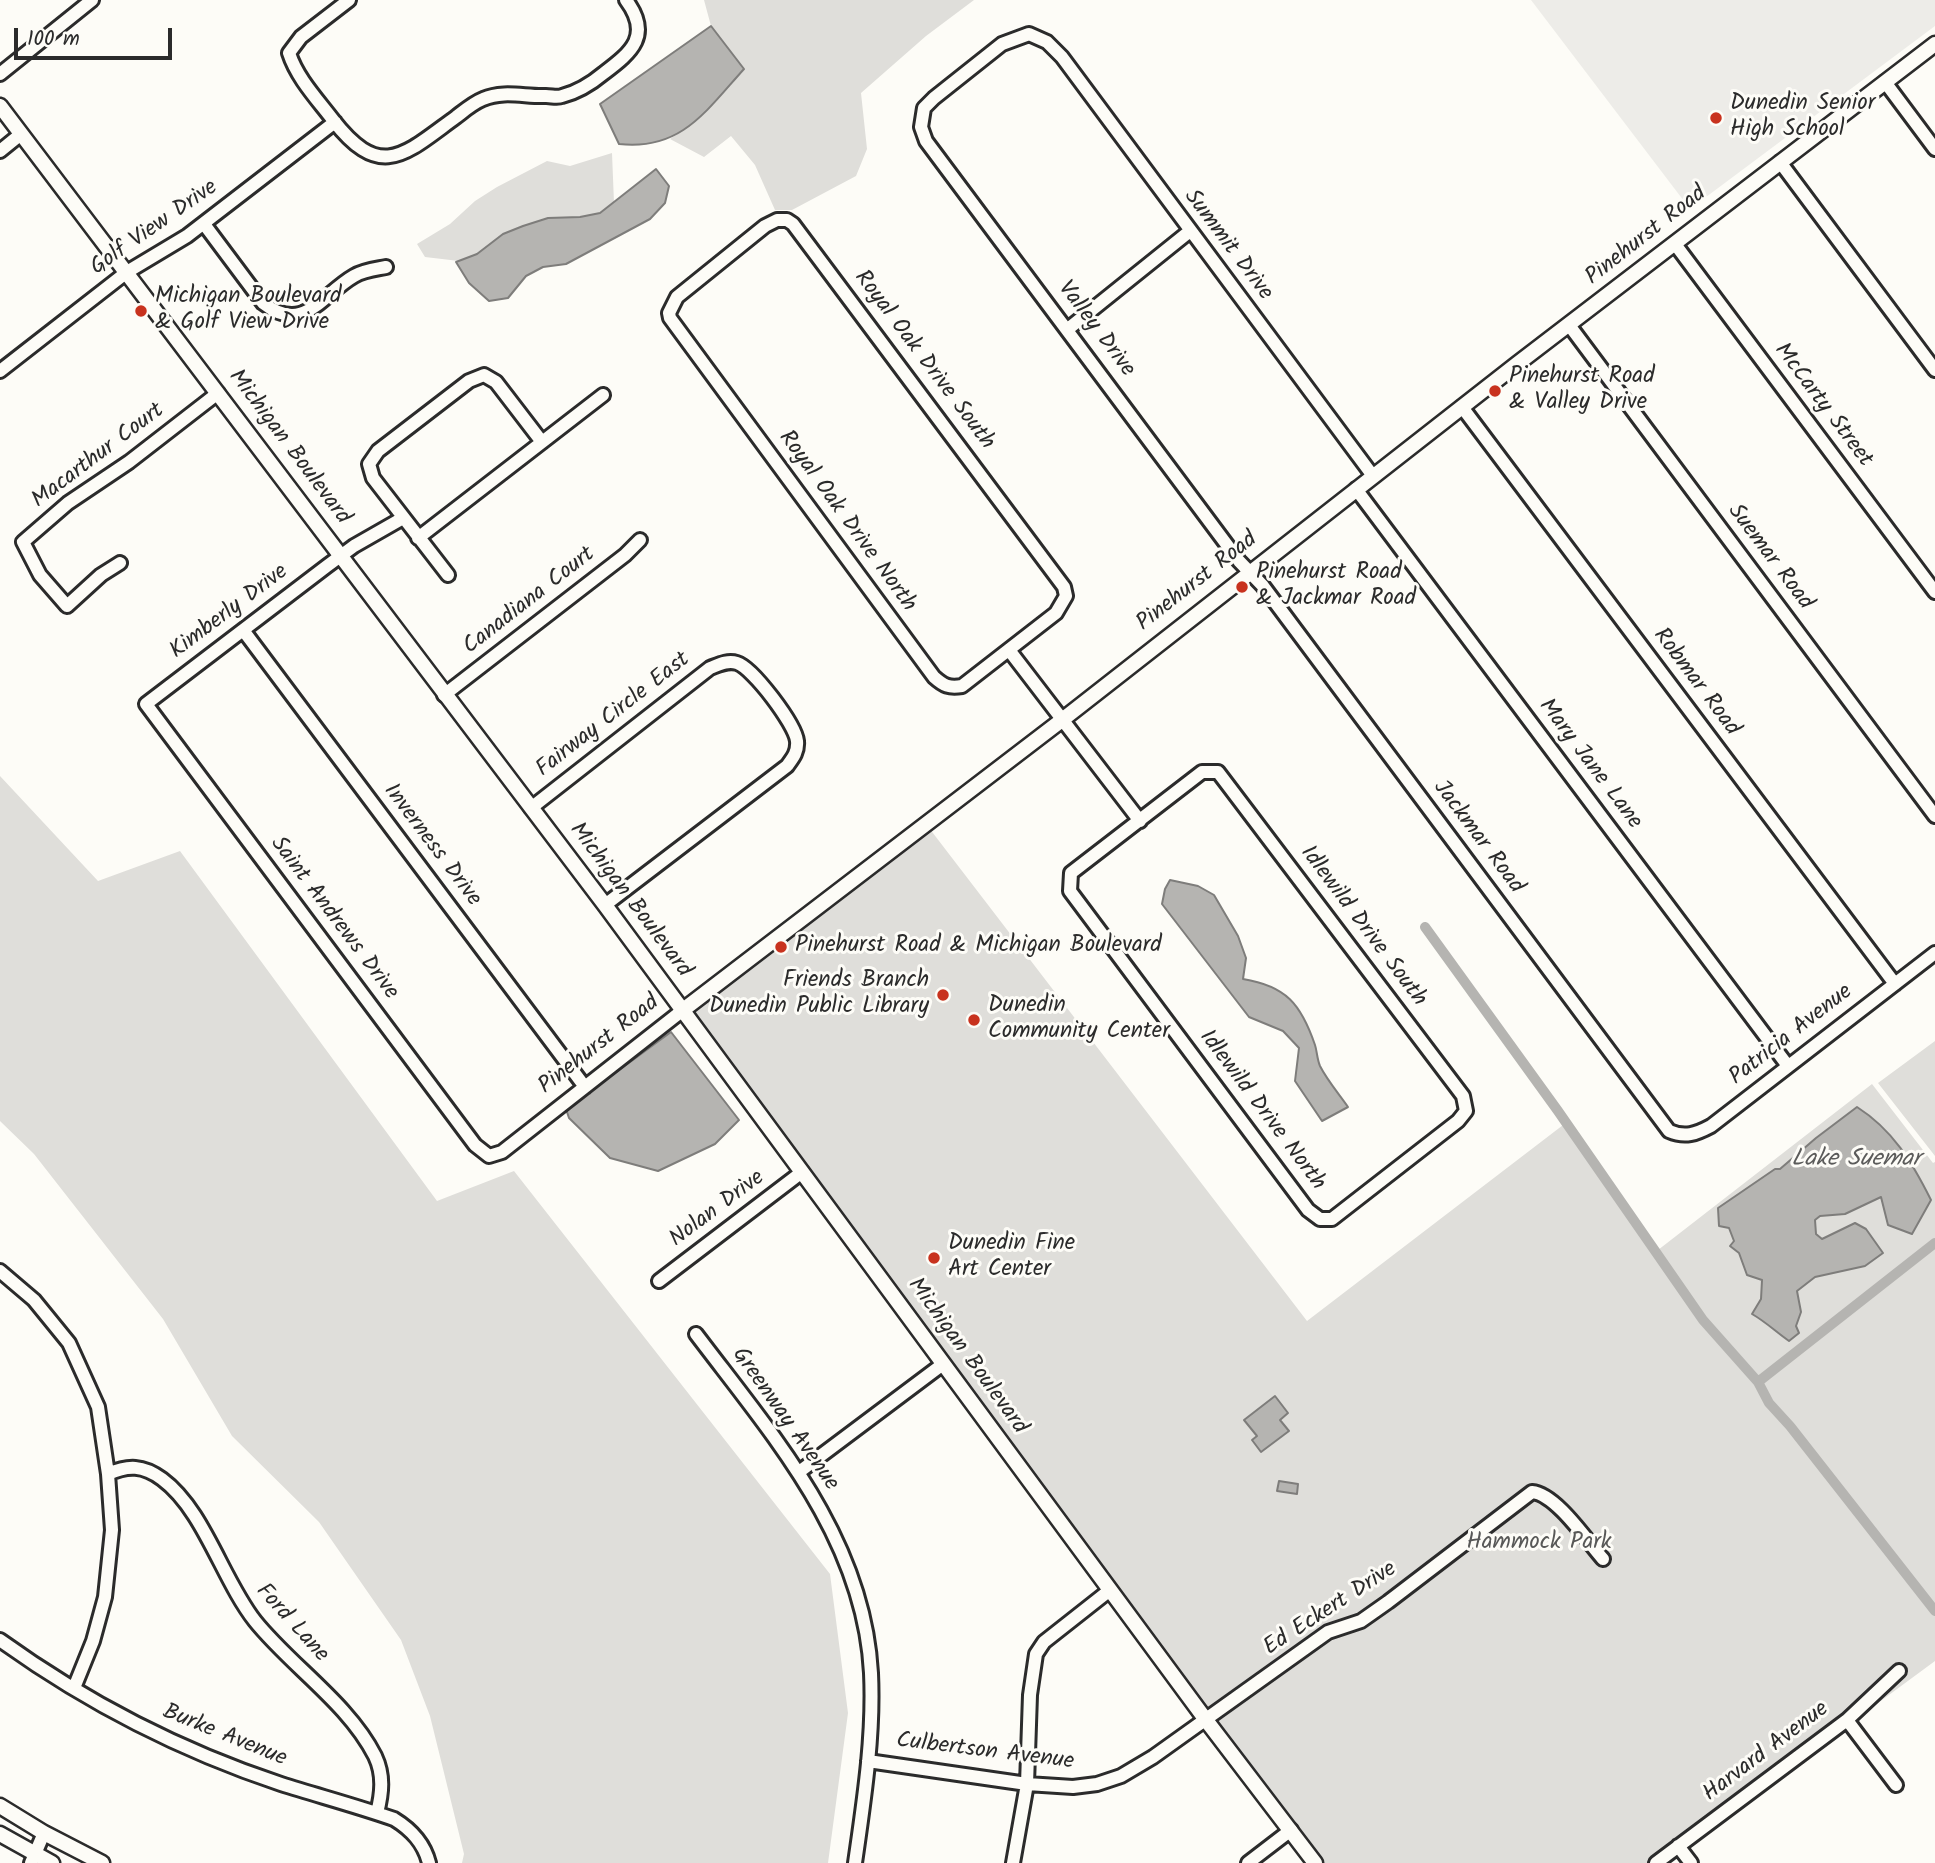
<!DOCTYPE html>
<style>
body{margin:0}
#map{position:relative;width:1935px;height:1863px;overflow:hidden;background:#fdfcf7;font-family:Kalam,sans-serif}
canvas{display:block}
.scale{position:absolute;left:14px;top:28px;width:158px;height:32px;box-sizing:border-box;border:4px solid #2b2b2b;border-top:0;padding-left:9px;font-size:21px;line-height:24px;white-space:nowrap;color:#2b2b2b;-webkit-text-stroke:5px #fdfcf7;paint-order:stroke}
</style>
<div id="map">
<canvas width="1935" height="1863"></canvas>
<div class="scale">100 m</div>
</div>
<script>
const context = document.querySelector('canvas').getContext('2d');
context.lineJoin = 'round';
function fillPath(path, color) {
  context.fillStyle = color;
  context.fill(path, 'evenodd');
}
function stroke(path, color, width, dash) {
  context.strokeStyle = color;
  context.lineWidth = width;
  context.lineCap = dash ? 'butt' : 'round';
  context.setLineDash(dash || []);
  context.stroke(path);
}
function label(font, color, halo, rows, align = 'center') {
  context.font = font + ' Kalam,sans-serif';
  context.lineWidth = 6;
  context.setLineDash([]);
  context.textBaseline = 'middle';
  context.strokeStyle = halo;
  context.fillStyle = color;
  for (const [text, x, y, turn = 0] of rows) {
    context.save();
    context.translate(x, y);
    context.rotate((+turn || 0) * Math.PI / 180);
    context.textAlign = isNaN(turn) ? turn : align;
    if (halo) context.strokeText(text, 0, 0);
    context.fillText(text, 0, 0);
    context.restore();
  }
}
fillPath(new Path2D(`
 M1531 0H1935V26L1690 209Z`), '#edece8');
fillPath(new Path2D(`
 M704 0H974L926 36 861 93 867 149 856 176 792 210H775L755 165 731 136 704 157 670 139 701 117 744 70 711 26Z
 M612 153 614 203 600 213 580 217 548 218 523 226 503 234 477 254 459 261 425 257 417 244 450 224 475 201 497 187 547 161 570 166Z
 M0 776 98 881 180 851 437 1201 514 1171 830 1574 848 1713 828 1863H462L464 1854 430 1716 401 1640 319 1522 232 1436 163 1319 34 1154 0 1121Z
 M926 824 1307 1321 1567 1122 1658 1250 1872 1084 1933 1163 1935 1162V1661L1661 1863H1317L683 1010Z
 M1935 1041V1156L1878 1083Z`), '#dfdeda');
const water = new Path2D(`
 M711 26 744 69C706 111 681 151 619 144L600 104Z
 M656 169 669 186 665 203 650 219 566 264 543 267 526 276 508 298 489 301 469 283 456 262 477 254 503 234 523 226 548 218 580 217 600 213Z
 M1170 880 1198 886 1214 895 1238 936 1246 958 1243 979C1286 986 1301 1004 1315 1045 1317 1051 1317 1059 1320 1066 1327 1080 1339 1094 1348 1107L1322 1121 1295 1081 1299 1048 1283 1031 1249 1017 1162 904 1165 889Z
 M671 1032 739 1120 715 1144 658 1171 610 1158 569 1118 566 1109Z
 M1857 1107C1893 1130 1912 1162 1931 1200L1912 1234 1888 1225 1881 1197 1845 1214 1820 1216 1815 1220 1816 1234 1822 1239 1855 1223 1866 1229 1883 1253 1865 1266 1815 1277 1797 1291 1801 1312 1796 1326 1799 1333 1789 1341C1776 1332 1766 1322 1752 1314L1761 1299 1762 1280 1747 1275 1739 1253 1730 1246 1734 1241 1729 1228 1719 1226 1718 1208 1775 1169H1780L1816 1138Z
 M1275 1396 1288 1413 1280 1420 1289 1431 1261 1452 1252 1440 1257 1436 1244 1420Z
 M1279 1481 1298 1484 1297 1494 1277 1491Z`);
fillPath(water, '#b5b4b1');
stroke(water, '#7e7d7b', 2);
stroke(new Path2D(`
 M1425 927 1558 1111 1703 1320 1758 1382 1769 1403 1790 1426 1935 1611
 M1758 1382 1935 1243`), '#b5b4b1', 10);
const minor = new Path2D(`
 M349 0 301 37 289 53C297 78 317 99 333 120 381 182 405 154 456 117 465 110 473 103 483 99 504 90 525 97 546 96 552 96 557 98 562 96 578 92 592 83 604 73 632 52 652 35 626 0
 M0 74 92 0
 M1885 82 1935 149
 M0 151 21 134
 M1780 162 1935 370
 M777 220H787L793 224 1064 587 1066 596 1056 613 962 686C949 688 944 686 934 677L670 318 669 313 677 297 765 226Z
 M204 224 263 303C304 335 321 295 354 276 364 270 376 269 386 267
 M1675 244 1935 592
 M1569 325 1935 816
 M1068 329 1190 231
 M0 371 127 272 187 236 335 122
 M1462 407 1895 984
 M1373 476 1062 57 1047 42 1029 34 1002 44 934 98 924 108 921 127 926 141 1239 561 1263 586 1669 1131C1685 1138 1696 1134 1711 1126L1935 953
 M1356 489 1788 1066
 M403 518 354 546 327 566 146 704 475 1145 489 1156 502 1152 683 1010
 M418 538 603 395
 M120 563 101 575 67 606 40 575 23 542 68 503 129 462 218 393
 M448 575 373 478 369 464 378 451 469 381 484 375 496 382 542 442
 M243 630 585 1087
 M1009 650 1140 821
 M444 695 625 555 640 540
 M1202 772H1218L1463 1096 1466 1111 1458 1121 1332 1219H1320L1308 1210 1070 891 1071 873Z
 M531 808 710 668C718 665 727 660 737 663 753 668 795 724 797 741 798 752 793 758 787 766L605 905
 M0 1271 34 1300 69 1343 98 1407 108 1474 112 1530 105 1597 93 1641 74 1688
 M659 1281 802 1172
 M696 1334C773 1436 864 1538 871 1673 874 1736 864 1800 855 1863
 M799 1472 943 1364
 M108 1474C128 1465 143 1465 162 1479 204 1510 222 1579 255 1621 291 1666 348 1703 375 1756 384 1775 382 1793 377 1813
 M0 1640C86 1702 182 1751 281 1784 319 1796 357 1806 394 1819 412 1830 424 1843 429 1863
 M1847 1720 1896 1785
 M868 1761 1027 1784 1073 1787 1097 1784 1121 1776 1153 1757 1328 1632 1361 1621 1388 1602 1532 1492C1556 1494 1587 1541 1603 1559
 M1678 1846 1691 1863
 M31 1863 44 1833
 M1013 1863 1027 1784 1030 1695 1036 1654 1044 1642 1110 1590
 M1248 1863 1291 1830
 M1656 1863 1847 1720 1899 1671`);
const tertiary = new Path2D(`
 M0 106 605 905 1206 1720 1315 1863
 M683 1010 1062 720 1517 364 1935 44
 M0 1806 44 1833 102 1863
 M0 1834 52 1863`);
stroke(minor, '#2b2b2b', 18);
stroke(tertiary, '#2b2b2b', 19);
stroke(minor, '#fdfcf7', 12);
stroke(tertiary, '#fdfcf7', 14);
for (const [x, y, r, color] of [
 [1716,118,7,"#c8321e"],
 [141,311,7,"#c8321e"],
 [1495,391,7,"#c8321e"],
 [1242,587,7,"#c8321e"],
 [781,947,7,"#c8321e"],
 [943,995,7,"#c8321e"],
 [974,1020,7,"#c8321e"],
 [934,1258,7,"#c8321e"]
]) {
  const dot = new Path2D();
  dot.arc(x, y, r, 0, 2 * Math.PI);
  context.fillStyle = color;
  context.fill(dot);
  stroke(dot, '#fdfcf7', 2.5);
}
label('23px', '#2b2b2b', '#fdfcf7', [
 ["Dunedin Senior",1730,105],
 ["High School",1730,131],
 ["Michigan Boulevard",155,298],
 ["& Golf View Drive",155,324],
 ["Pinehurst Road",1509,378],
 ["& Valley Drive",1509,404],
 ["Pinehurst Road",1256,574],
 ["& Jackmar Road",1256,600],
 ["Pinehurst Road & Michigan Boulevard",795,947],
 ["Friends Branch",929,982,"right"],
 ["Dunedin Public Library",929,1008,"right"],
 ["Dunedin",988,1007],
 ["Community Center",988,1033],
 ["Dunedin Fine",948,1245],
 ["Art Center",948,1271]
], 'left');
label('23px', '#2b2b2b', '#fdfcf7', [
 ["Golf View Drive",155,229,-35],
 ["Pinehurst Road",1647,237,-38],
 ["Summit Drive",1227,246,53],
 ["Valley Drive",1095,330,53],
 ["Royal Oak Drive South",923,361,53],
 ["McCarty Street",1822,406,53],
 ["Michigan Boulevard",288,448,53],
 ["Macarthur Court",99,457,-37],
 ["Royal Oak Drive North",846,522,54],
 ["Suemar Road",1769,558,53],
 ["Pinehurst Road",1198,583,-38],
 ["Canadiana Court",530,602,-38],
 ["Kimberly Drive",230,613,-37],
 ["Robmar Road",1695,683,53],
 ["Fairway Circle East",614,716,-38],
 ["Mary Jane Lane",1589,765,53],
 ["Jackmar Road",1477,838,53],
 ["Inverness Drive",431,846,53],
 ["Michigan Boulevard",629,901,53],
 ["Saint Andrews Drive",333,919,53],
 ["Idlewild Drive South",1362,927,53],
 ["Patricia Avenue",1792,1036,-38],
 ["Pinehurst Road",600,1046,-38],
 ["Idlewild Drive North",1261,1111,53],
 ["Nolan Drive",718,1210,-37],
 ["Michigan Boulevard",966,1357,54],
 ["Greenway Avenue",784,1420,55],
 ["Ed Eckert Drive",1331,1610,-33],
 ["Ford Lane",291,1624,48],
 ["Burke Avenue",224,1737,22],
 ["Culbertson Avenue",985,1753,7],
 ["Harvard Avenue",1767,1753,-37]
]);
label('23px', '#585857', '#fdfcf7', [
 ["Hammock Park",1539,1544]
]);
label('italic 24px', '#5b5b5a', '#fdfcf7', [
 ["Lake Suemar",1856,1161]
]);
</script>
